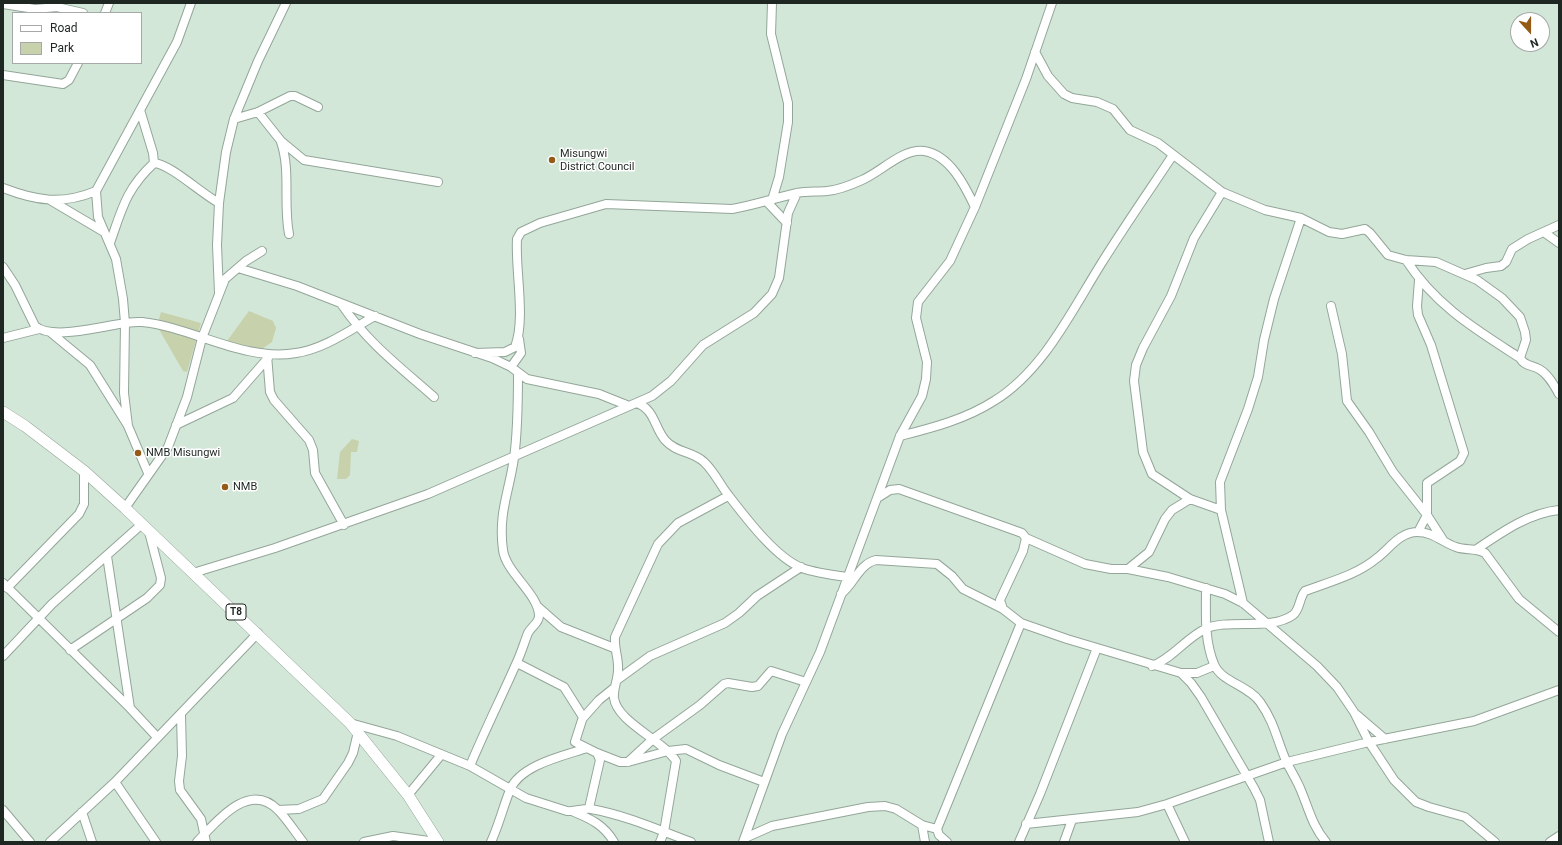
<!DOCTYPE html>
<style>
body{margin:0}
#map{position:relative;width:1562px;height:845px;overflow:hidden;background:#d3e7d9;font-family:Roboto,sans-serif}
canvas{display:block}
.frame{position:absolute;inset:0;border:4px solid #1f2722;pointer-events:none}
.legend{position:absolute;left:12px;top:12px;width:130px;height:52px;box-sizing:border-box;background:#fff;border:1px solid #a5a9a7;margin:0;padding:5px 7px;list-style:none;font-size:12px;color:#1f2722}
.legend li{display:flex;align-items:center;gap:8px;height:20px}
.legend b{width:20px;border:1px solid #a5a9a7}
.north{position:absolute;left:1510px;top:12px;width:40px;height:40px;box-sizing:border-box;background:#fff;border:1px solid #a5a9a7;border-radius:50%;rotate:159deg;font-size:11px;font-weight:700;line-height:16px;text-align:center;color:#1f2722}
.north::after{content:'';display:block;margin:auto;width:14px;height:18px;background:#935b15;clip-path:polygon(50% 0,100% 100%,50% 72%,0 100%)}
</style>
<div id="map">
<canvas width="1562" height="845"></canvas>
<div class="frame"></div>
<ul class="legend">
<li><b style="height:5px;background:#fff"></b>Road</li>
<li><b style="height:11px;background:#c7d1ab"></b>Park</li>
</ul>
<div class="north">N</div>
</div>
<script>
const context = document.querySelector('canvas').getContext('2d');
context.lineJoin = 'round';
function fillPath(path, color) {
  context.fillStyle = color;
  context.fill(path, 'evenodd');
}
function stroke(path, color, width, dash) {
  context.strokeStyle = color;
  context.lineWidth = width;
  context.lineCap = dash ? 'butt' : 'round';
  context.setLineDash(dash || []);
  context.stroke(path);
}
function label(font, color, halo, rows, align = 'center') {
  context.font = font + ' Roboto,sans-serif';
  context.lineWidth = 3;
  context.setLineDash([]);
  context.textBaseline = 'middle';
  context.strokeStyle = halo;
  context.fillStyle = color;
  for (const [text, x, y, turn = 0] of rows) {
    context.save();
    context.translate(x, y);
    context.rotate((+turn || 0) * Math.PI / 180);
    context.textAlign = isNaN(turn) ? turn : align;
    if (halo) context.strokeText(text, 0, 0);
    context.fillText(text, 0, 0);
    context.restore();
  }
}
fillPath(new Path2D(`
 M249 311 273 321 276 328 272 342 259 351 227 341Z
 M161 312 201 323 187 372 183 371 157 326Z
 M352 439 359 441 357 452H351L350 475 346 479H337L340 452Z`), '#c7d1ab');
const minor = new Path2D(`
 M772 3 771 34 788 103V122L779 177 772 200
 M3 4 35 9 57 7 83 13
 M105 13 109 3
 M1035 52 1048 76 1064 94 1072 98 1097 102 1113 109 1130 130 1158 143 1222 192 1265 210 1301 218 1329 232 1342 234 1365 229 1370 233 1388 255 1406 260 1436 262 1477 280 1502 298 1520 317 1525 332 1526 340 1520 358C1524 366 1532 365 1539 369 1548 374 1554 385 1559 394
 M3 75 63 84 69 80 78 63
 M140 110 153 153 154 163
 M258 112 281 141 304 160 438 182
 M234 119 258 112 290 96H295L318 107
 M281 142C291 171 283 203 289 234
 M3 188C37 201 62 205 96 191
 M50 200 104 232
 M767 202 787 223
 M1545 233 1559 243
 M110 243C122 209 126 189 154 163 170 164 202 194 219 203
 M1406 260C1436 306 1475 329 1520 358
 M3 267 15 285 35 326C49 338 86 330 103 327 115 325 129 321 142 322 192 327 244 362 296 353 324 349 350 330 375 316
 M238 268 297 286 420 334 492 358 511 367 527 379 599 394 629 406
 M1465 274 1486 268 1501 266 1506 262 1512 249 1528 239 1559 225
 M219 293 217 245 219 203 226 152 234 119 258 61 286 3
 M342 305C368 343 400 367 434 397
 M1331 306 1342 354 1347 401 1369 432 1393 472 1427 515 1443 540
 M50 332 90 365 127 424
 M3 338 39 329
 M475 353 505 352 515 347C526 319 515 270 517 239L521 232 540 223 606 204 732 209C755 205 775 198 797 193 807 191 817 192 827 191 839 190 851 185 862 180 881 172 903 148 924 151 950 155 965 186 975 207
 M267 355 270 392 274 400 309 440 313 450 315 473 344 525
 M511 367 521 353 519 339
 M637 403C655 410 654 427 665 440 676 453 693 451 704 462 714 471 720 485 729 496 746 518 776 558 802 568 816 573 832 575 847 577
 M176 425 233 398 268 358
 M900 436C932 428 966 419 994 401 1043 371 1071 312 1101 264 1124 227 1149 191 1173 155
 M148 473 128 426 124 393 125 323 123 299 116 259 98 217 96 191 177 42 191 3
 M879 497 890 490 899 489 1022 533 1026 538 1023 551 1000 600 1003 609 1021 623 1067 639 1181 673 1191 683 1201 697 1254 788 1260 800 1269 842
 M125 508 168 447 187 397 202 338 225 279 246 261 262 251
 M1221 510 1190 499 1152 474 1143 452 1134 381 1136 365 1143 348 1171 296 1194 238 1222 192
 M1418 532 1427 515V483L1460 461 1464 453 1431 345 1418 315 1417 306 1419 280
 M1026 538 1085 564 1111 569H1128L1168 577 1225 594 1243 603 1317 666 1337 687 1354 712 1369 742 1394 780 1416 802 1429 807 1465 817 1495 842
 M1477 549C1502 532 1529 513 1559 510
 M107 556 130 708
 M1128 569 1149 552 1165 519 1172 510 1190 499
 M193 573 275 548 428 494 652 396 671 381 703 345 754 313 772 294 779 278 788 213 797 193
 M3 583 130 708 157 737
 M7 588 79 514 84 504V471
 M1206 588C1206 613 1204 640 1214 664 1221 682 1248 685 1260 702 1275 723 1277 741 1287 763 1292 773 1298 782 1302 793 1309 810 1313 827 1326 842
 M841 594C854 584 859 564 876 560L937 564 952 576 963 589 1003 609
 M1243 603 1221 510 1220 482 1248 409 1258 377 1264 340 1274 299 1301 218
 M537 606 561 627 614 648
 M70 650 147 598 160 585 161 578 149 532
 M3 656 52 604 142 524
 M517 663 564 687 583 717 575 742 597 753 600 760 589 808
 M1152 666C1173 658 1185 639 1205 629 1228 618 1271 631 1293 615 1300 610 1299 598 1305 591 1329 582 1357 575 1377 558 1389 549 1400 532 1417 532 1434 532 1443 543 1456 547 1467 551 1474 547 1485 553L1519 599 1559 632
 M1181 673H1197L1214 666
 M617 680 650 656 725 623 739 613 757 596 801 567
 M181 715 182 756 179 781 180 790 201 819 206 842
 M1357 715 1385 739
 M583 718 599 700 614 688
 M350 723 397 736 470 766 526 798 567 811C575 812 583 808 591 809 625 815 659 830 691 842
 M597 753 620 762H628L668 751 686 749 719 765 764 782
 M628 762 653 739 700 705 724 684 728 683 752 687 758 686 771 671 806 682
 M470 766C484 732 501 698 516 664 521 654 524 643 528 633 531 627 539 623 539 616 539 594 506 573 503 550 498 513 509 493 514 458 518 430 518 401 518 373
 M115 782 156 842
 M408 795 441 755
 M1167 804 1185 842
 M3 810 30 842
 M278 810 299 809 323 799 348 763 353 753 358 732
 M82 812 92 842
 M574 812C591 819 604 825 614 842
 M1026 824 1138 812 1167 804 1287 762 1369 742 1474 721 1559 690
 M922 825 925 842
 M745 838 772 826 868 807 885 806 896 809 922 825 937 829
 M50 842 115 782 258 633
 M197 842C216 822 249 780 278 810 287 819 295 832 303 842
 M364 842 393 836 436 842
 M491 842C499 825 503 807 510 790 520 765 563 756 587 748
 M660 842 664 832 676 761C663 740 617 722 614 698 613 688 618 680 618 670 619 659 614 649 615 637L658 544 678 523 728 496
 M743 842 782 734 820 652 900 436 922 396 926 379 927 362 916 318 918 302 950 261 975 207 1026 79 1052 3
 M947 842 939 835 937 829 1021 623
 M1019 842 1040 794 1097 648
 M1064 842 1072 820
 M1550 842 1559 836`);
const highway = new Path2D(`
 M3 412 25 426 84 471 125 508 350 723 408 795 438 842`);
stroke(minor, '#93a699', 10);
stroke(highway, '#93a699', 12);
stroke(minor, '#fff', 8);
stroke(highway, '#fff', 11);
for (const [x, y, r, color] of [
 [552,160,4,"#935b15"],
 [138,453,4,"#935b15"],
 [225,487,4,"#935b15"]
]) {
  const dot = new Path2D();
  dot.arc(x, y, r, 0, 2 * Math.PI);
  context.fillStyle = color;
  context.fill(dot);
  stroke(dot, '#fff', 1.5);
}
for (const [x, y, w] of [
 [236,612,20]
]) {
  const box = new Path2D();
  box.roundRect(x - w / 2, y - 8, w, 16, 3);
  context.fillStyle = '#fff';
  context.fill(box);
  stroke(box, '#1f2722', 1);
}
label('bold 10px', '#1f2722', null, [
 ["T8",236,612]
]);
label('11px', '#1f2722', '#fff', [
 ["Misungwi",560,154],
 ["District Council",560,167],
 ["NMB Misungwi",146,453],
 ["NMB",233,487]
], 'left');
</script>
